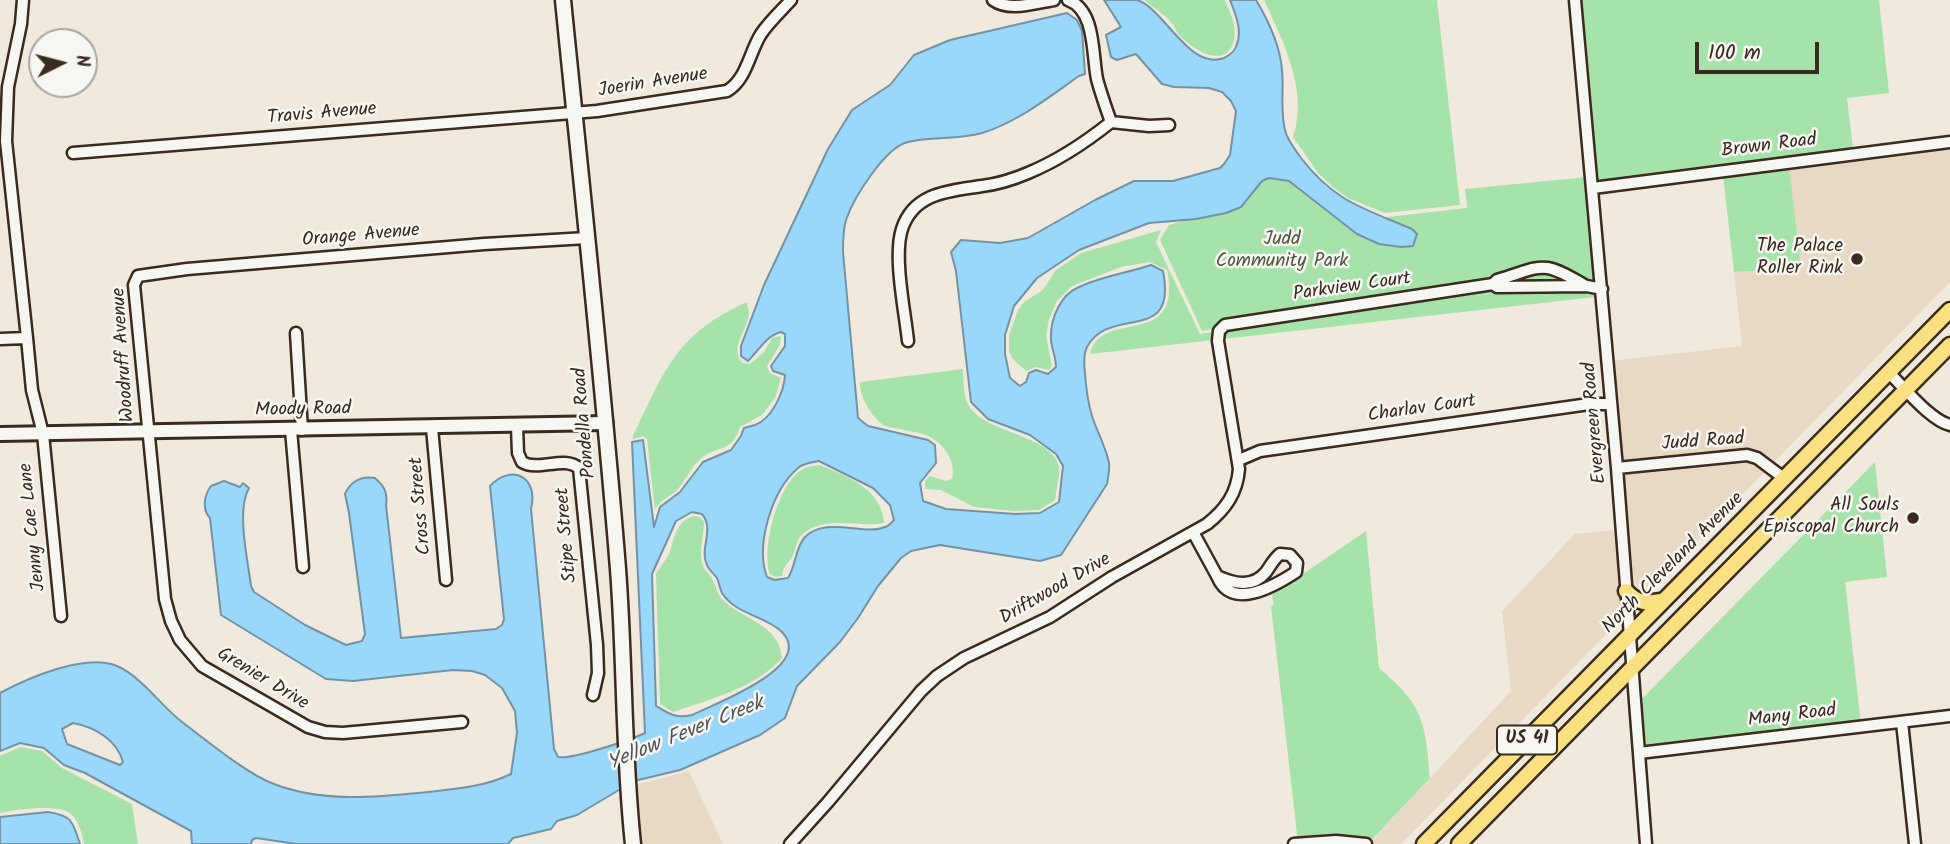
<!DOCTYPE html>
<style>
body{margin:0}
#map{position:relative;width:1950px;height:844px;overflow:hidden;background:#f0e9dd;font-family:Kalam,sans-serif}
canvas{display:block}
.north{position:absolute;left:28px;top:28px;width:70px;height:70px;box-sizing:border-box;background:#f6f6f2;border:2px solid #aba49d;border-radius:50%;rotate:84deg;font-size:19px;font-weight:700;line-height:28px;text-align:center;color:#3b2a1e}
.north::after{content:'';display:block;margin:auto;width:24px;height:32px;background:#3b2a1e;clip-path:polygon(50% 0,100% 100%,50% 72%,0 100%)}
.scale{position:absolute;left:1695px;top:42px;width:124px;height:32px;box-sizing:border-box;border:4px solid #3b2a1e;border-top:0;padding-left:9px;font-size:21px;line-height:24px;white-space:nowrap;color:#3b2a1e;-webkit-text-stroke:5px #f6f6f2;paint-order:stroke}
</style>
<div id="map">
<canvas width="1950" height="844"></canvas>
<div class="north">N</div>
<div class="scale">100 m</div>
</div>
<script>
const context = document.querySelector('canvas').getContext('2d');
context.lineJoin = 'round';
function fillPath(path, color) {
  context.fillStyle = color;
  context.fill(path, 'evenodd');
}
function stroke(path, color, width, dash) {
  context.strokeStyle = color;
  context.lineWidth = width;
  context.lineCap = dash ? 'butt' : 'round';
  context.setLineDash(dash || []);
  context.stroke(path);
}
function label(font, color, halo, rows, align = 'center') {
  context.font = font + ' Kalam,sans-serif';
  context.lineWidth = 5;
  context.setLineDash([]);
  context.textBaseline = 'middle';
  context.strokeStyle = halo;
  context.fillStyle = color;
  for (const [text, x, y, turn = 0] of rows) {
    context.save();
    context.translate(x, y);
    context.rotate((+turn || 0) * Math.PI / 180);
    context.textAlign = isNaN(turn) ? turn : align;
    if (halo) context.strokeText(text, 0, 0);
    context.fillText(text, 0, 0);
    context.restore();
  }
}
fillPath(new Path2D(`
 M1950 147V282L1401 844H1369L1511 691 1502 611 1575 534 1624 529 1610 361 1742 346 1734 272 1800 267 1789 166Z
 M689 771 723 844H637L632 786Z`), '#e8d9c4');
fillPath(new Path2D(`
 M1144 0H1225C1231 15 1240 32 1231 48 1219 67 1190 47 1179 35 1176 31 1174 25 1170 21 1163 13 1152 7 1144 0Z
 M1264 0H1437L1460 205 1385 213 1348 198 1333 187 1318 173 1293 137C1309 91 1283 41 1264 0Z
 M1578 0H1879L1889 93 1847 98 1854 158 1789 166 1801 268 1734 272 1723 175 1596 192 1604 296 1090 354C1102 306 1183 352 1167 270L1150 262 1121 267 1072 286 1057 301 1049 319 1046 336 1052 366 1049 370 1036 367 1026 371 1012 358 1009 352V335L1018 310 1024 302 1043 290 1055 271 1081 253 1161 230 1156 242 1200 334 1219 331 1240 322 1480 284H1597Z
 M1276 171 1343 222 1467 208 1465 189 1588 177 1598 276 1595 281 1571 285 1493 284 1480 280 1431 290 1401 292 1380 300 1202 331 1160 240 1169 225 1247 202 1262 181Z
 M747 302C747 306 749 309 749 313 748 331 729 345 742 363L750 364 764 352 772 338 781 336 780 345 767 366 770 373 781 378 775 398 762 415 740 427C732 454 715 445 699 460 690 469 685 482 676 491 669 497 659 501 655 510L647 439 643 436 633 439V436C665 370 676 334 747 302Z
 M963 369C964 379 963 393 967 402 978 433 1054 434 1059 467 1060 477 1056 490 1055 500L1039 510 1015 511 974 507 941 490 925 489V481L930 476 946 481 952 479C957 463 944 444 930 437 922 432 896 429 885 426 873 419 859 397 860 382Z
 M1875 462 1887 577 1845 582 1862 733 1642 759 1636 705Z
 M819 465C847 476 882 489 884 523 859 528 826 515 804 533 795 539 797 549 792 557 788 564 783 566 782 576L776 577 770 574C761 548 778 483 803 469 807 466 814 466 819 465Z
 M693 516 700 517 704 522C704 536 698 552 703 566 705 571 710 574 712 579 716 585 717 594 722 599 742 620 779 623 782 658 755 688 711 699 673 712L660 704 656 574C660 567 665 561 669 554 675 539 674 523 693 516Z
 M1366 531 1379 668C1424 706 1425 721 1430 778L1368 844 1298 843 1271 606 1274 605 1272 595Z
 M20 747 42 751 62 768 132 804 138 844H84C83 834 77 815 66 811 52 805 15 809 0 813V756Z`), '#a6e3aa');
const water = new Path2D(`
 M1104 0C1114 0 1128 0 1137 0 1164 8 1189 71 1224 58 1228 56 1234 52 1236 47 1243 32 1236 15 1230 0H1256C1268 20 1280 46 1282 70 1284 89 1280 111 1285 130 1287 140 1295 149 1301 158 1335 202 1363 208 1412 229L1417 234 1413 246 1401 247 1379 244 1357 234 1289 181 1269 178 1262 181 1241 207 1226 213 1196 219 1149 223 1079 250 1037 278 1014 306 1005 335V354L1010 378 1020 386 1026 382 1029 373 1036 370 1048 374 1056 367C1056 355 1050 346 1051 335 1051 318 1061 295 1077 288 1099 277 1127 273 1151 265L1163 271C1178 346 1110 304 1087 347 1083 355 1084 365 1085 373 1086 388 1088 403 1092 416 1097 432 1106 447 1109 463 1110 469 1108 477 1107 484L1061 555 1040 561 940 545 911 551 901 558 878 586 858 618 840 642 797 686 785 718 760 735 680 770 634 781 577 815 557 821 551 829 513 838 508 844H297L256 838 252 840 251 844H192L191 831 85 773 64 765 44 748 20 743 0 751V693C28 678 85 653 117 666 142 677 160 705 182 722 206 740 247 774 274 784 323 803 377 797 428 792 456 789 484 787 511 774L517 733 515 711 502 688 485 675 472 671 453 670 353 681 326 679 221 615 210 518C202 510 204 495 211 486L224 481 240 487 243 483 249 488C236 510 248 561 251 586L254 592 305 625 346 645 362 641 365 634 349 513 345 494C351 481 361 476 375 478 384 486 388 492 386 505L401 638 496 629 502 625 504 619 490 486C512 463 539 477 531 509L554 749 558 757C571 760 630 740 645 733L632 442 643 440 654 527 660 507 680 492 703 462 731 450 741 436 744 428C747 427 751 426 755 425 772 419 784 392 785 375L773 371 771 366 785 346V334L781 332C766 336 760 349 748 361L741 356V346L764 285 828 149 852 110 890 85 914 55 950 40 1067 13 1077 20 1082 31 1085 74 1079 76C1049 97 1018 122 982 133 958 140 932 136 908 142 885 147 853 199 846 220 843 230 843 241 843 252L858 418 868 426 928 440 935 445 936 463 920 483 923 501 946 509 1015 514 1040 513 1059 502 1063 466 1056 454 1030 435 988 419 971 402 956 271 951 252 961 240 1000 243 1028 238 1095 200 1134 181H1173L1220 168 1224 164 1230 155 1236 111 1231 101 1222 92 1209 88 1174 87 1162 84 1136 54 1117 60 1111 57 1106 35 1121 27ZM819 461 873 488 890 505 894 520C891 523 889 526 885 527 864 536 826 516 805 537 795 548 796 566 788 578L775 580 767 577C755 545 772 490 798 468 803 463 812 462 819 461ZM692 512 702 514C715 530 699 548 707 565 709 570 714 574 717 578 719 583 720 589 722 593 735 614 765 616 781 631 818 666 714 704 692 715 677 719 669 714 656 706L652 574 676 521ZM73 723C95 727 117 740 123 762L120 765 67 744 62 729Z
 M48 812C74 816 72 822 80 844H0V817Z`);
fillPath(water, '#9ad8fb');
stroke(water, '#7492a3', 2);
const minor = new Path2D(`
 M993 0C1010 12 1034 3 1054 0
 M1068 0C1096 10 1092 55 1097 79 1101 94 1106 108 1111 122
 M1575 0 1617 468 1646 844
 M73 153 597 111 727 91C747 79 749 53 761 34 769 22 781 11 791 0
 M1593 188 1950 142
 M1493 284 1497 280C1544 266 1541 259 1586 286
 M296 333 302 430
 M27 338 32 390 43 434 61 616
 M0 339 27 338 6 141 8 87 21 24 23 0
 M908 341C905 312 893 256 902 229 914 192 950 191 982 186 998 184 1014 179 1028 173 1057 161 1086 142 1111 122L1149 126 1169 125
 M1889 373C1904 387 1930 420 1950 425
 M517 426 518 453 522 462C539 472 563 455 579 468L597 645 598 673 593 695
 M432 428 446 580
 M291 430 303 567
 M1239 460 1260 451 1589 404H1611
 M1617 468 1747 455 1757 458 1785 479
 M1193 532 1217 576
 M1280 554 1290 555 1297 563 1296 572C1273 587 1231 611 1217 576 1233 583 1252 589 1266 572 1271 565 1273 560 1280 554Z
 M462 722 343 733 325 732 308 727 202 666 180 640 171 621 165 599 134 285 138 276 187 269 484 244 587 238
 M1902 722 1915 844
 M1639 753 1950 716
 M790 844 828 802 921 691 937 676 964 658 1050 617 1112 577 1207 524C1226 509 1237 493 1239 469L1218 341 1219 331 1225 325 1493 284 1497 287 1587 286 1602 289
 M1294 844 1336 841 1366 844`);
const tertiary = new Path2D(`
 M0 434 606 423`);
const secondary = new Path2D(`
 M563 0C582 190 603 379 618 569 625 661 623 752 633 844`);
const primary = new Path2D(`
 M1626 591C1638 604 1647 604 1664 600
 M1424 844 1950 310
 M1459 844 1950 345`);
stroke(minor, '#3b2a1e', 15);
stroke(tertiary, '#3b2a1e', 18);
stroke(secondary, '#3b2a1e', 19);
stroke(primary, '#3b2a1e', 19);
stroke(minor, '#f6f6f2', 10);
stroke(tertiary, '#f6f6f2', 12);
stroke(secondary, '#f6f6f2', 14);
stroke(primary, '#f9e181', 14);
for (const [x, y, r, color] of [
 [1857,259,7,"#3b2a1e"],
 [1913,518,7,"#3b2a1e"]
]) {
  const dot = new Path2D();
  dot.arc(x, y, r, 0, 2 * Math.PI);
  context.fillStyle = color;
  context.fill(dot);
  stroke(dot, '#f6f6f2', 2.5);
}
for (const [x, y, w] of [
 [1527,740,60]
]) {
  const box = new Path2D();
  box.roundRect(x - w / 2, y - 14.5, w, 29, 5);
  context.fillStyle = '#f6f6f2';
  context.fill(box);
  stroke(box, '#3b2a1e', 2);
}
label('bold 18px', '#3b2a1e', null, [
 ["US 41",1527,740]
]);
label('19px', '#3b2a1e', '#f6f6f2', [
 ["Joerin Avenue",653,84,-9],
 ["Travis Avenue",322,115,-5],
 ["Brown Road",1769,147,-7],
 ["Orange Avenue",361,237,-5],
 ["Parkview Court",1352,288,-8],
 ["Woodruff Avenue",125,355,-94],
 ["Charlav Court",1422,410,-8],
 ["Moody Road",303,411,-1],
 ["Pondella Road",586,423,-95],
 ["Evergreen Road",1596,423,-95],
 ["Judd Road",1703,443,-4],
 ["Cross Street",422,506,-95],
 ["Jenny Cae Lane",34,527,-96],
 ["Stipe Street",568,535,-95],
 ["North Cleveland Avenue",1674,564,-45],
 ["Driftwood Drive",1056,590,-30],
 ["Grenier Drive",262,680,31],
 ["Many Road",1792,717,-7]
]);
label('19px', '#565841', '#f6f6f2', [
 ["Judd",1282,241],
 ["Community Park",1282,263]
]);
label('19px', '#3b2a1e', '#f6f6f2', [
 ["The Palace",1843,248],
 ["Roller Rink",1843,270],
 ["All Souls",1899,507],
 ["Episcopal Church",1899,529]
], 'right');
label('italic 21px', '#535655', '#f6f6f2', [
 ["Yellow Fever Creek",686,735,-22]
]);
</script>
